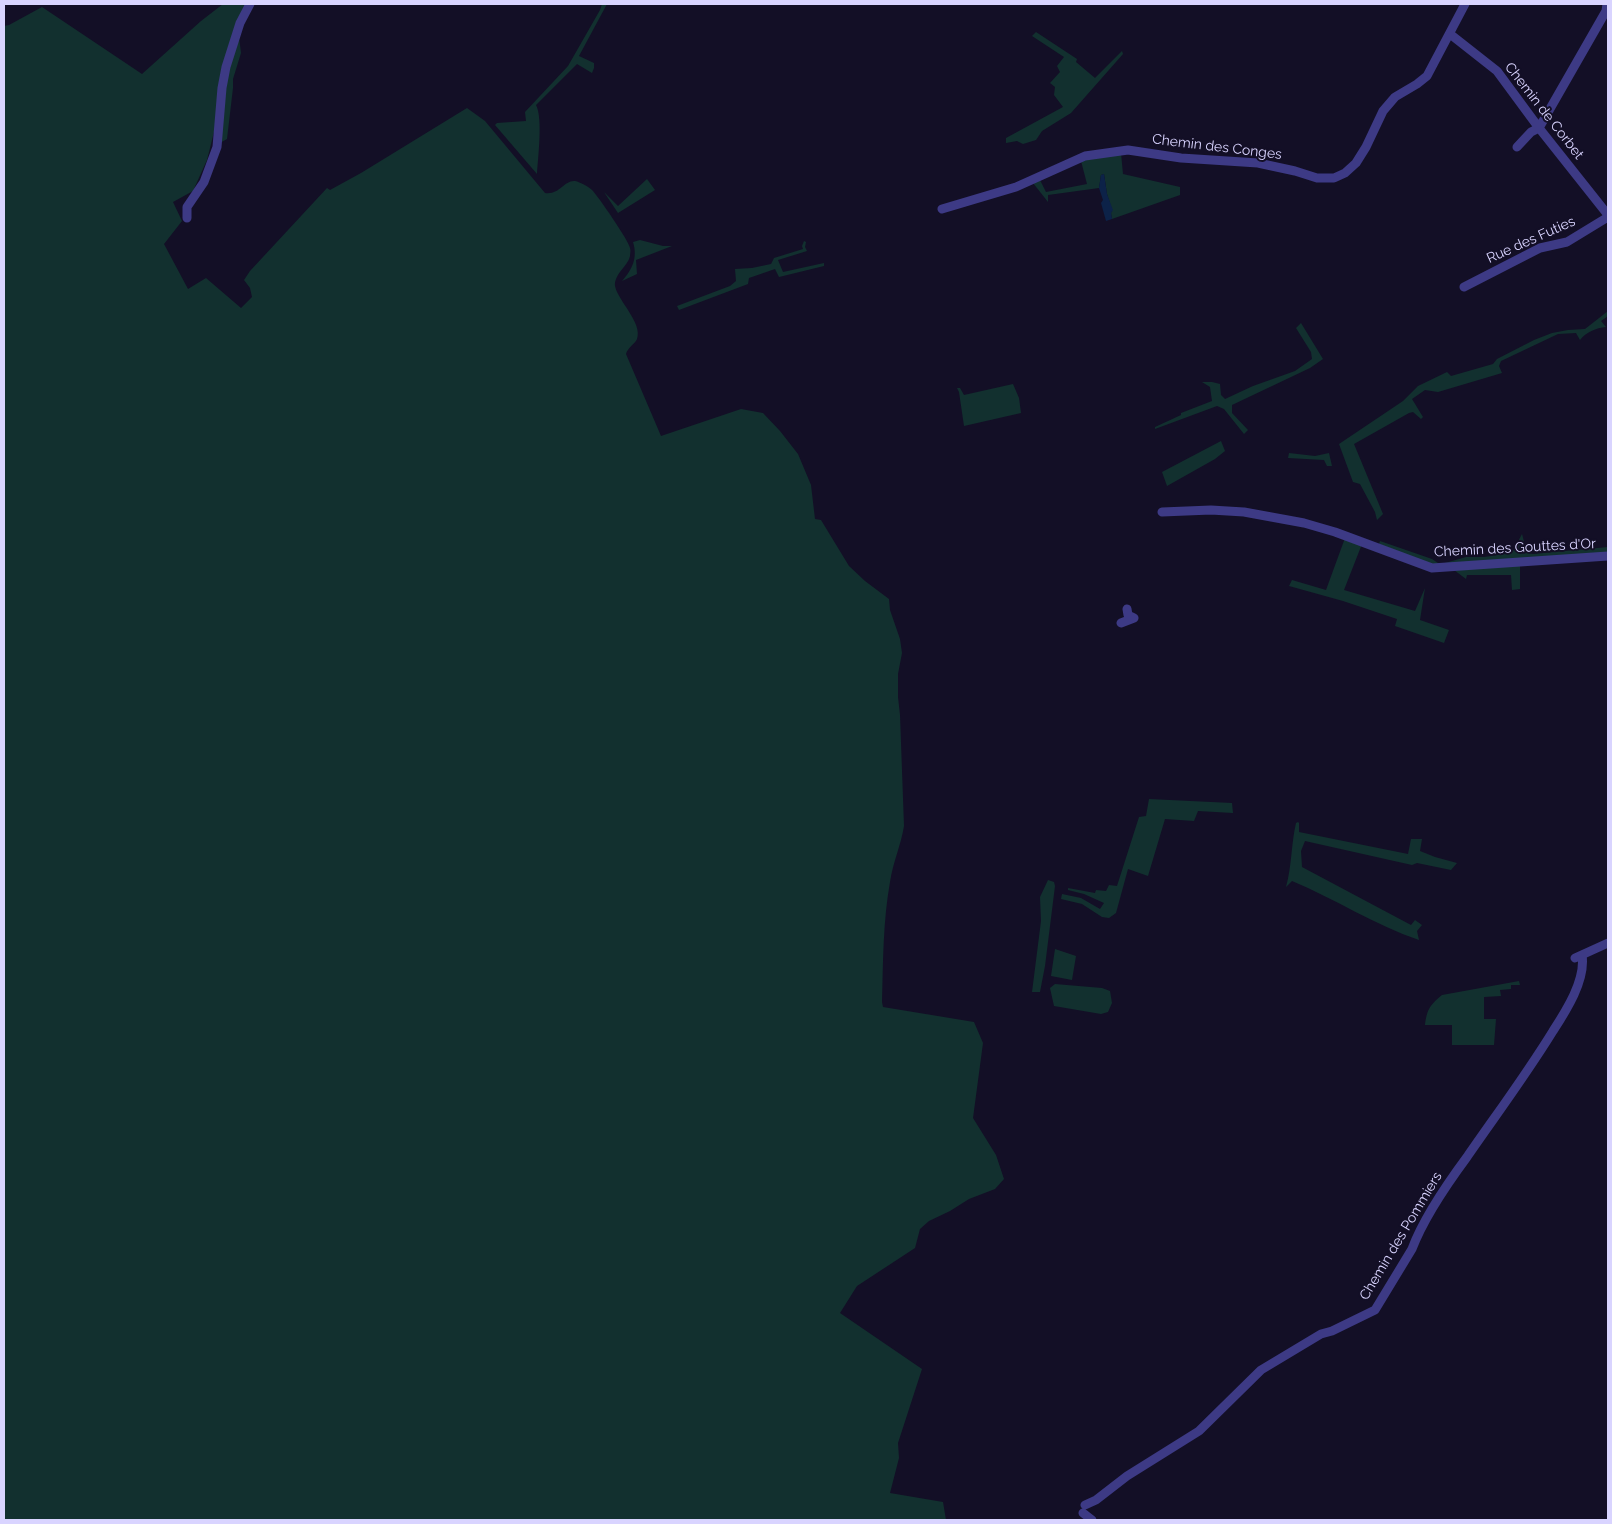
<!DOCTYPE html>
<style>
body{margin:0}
#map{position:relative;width:1612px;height:1524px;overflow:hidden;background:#130f26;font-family:Raleway,sans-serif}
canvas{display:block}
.frame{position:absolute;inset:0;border:5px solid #d9d4ff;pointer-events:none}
</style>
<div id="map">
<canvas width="1612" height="1524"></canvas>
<div class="frame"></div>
</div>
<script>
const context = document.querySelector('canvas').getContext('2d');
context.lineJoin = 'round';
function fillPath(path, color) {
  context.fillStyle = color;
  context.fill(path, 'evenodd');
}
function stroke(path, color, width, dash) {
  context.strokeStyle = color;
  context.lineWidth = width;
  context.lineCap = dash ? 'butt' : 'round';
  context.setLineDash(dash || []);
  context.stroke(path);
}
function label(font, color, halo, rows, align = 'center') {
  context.font = font + ' Raleway,sans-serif';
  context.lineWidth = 4;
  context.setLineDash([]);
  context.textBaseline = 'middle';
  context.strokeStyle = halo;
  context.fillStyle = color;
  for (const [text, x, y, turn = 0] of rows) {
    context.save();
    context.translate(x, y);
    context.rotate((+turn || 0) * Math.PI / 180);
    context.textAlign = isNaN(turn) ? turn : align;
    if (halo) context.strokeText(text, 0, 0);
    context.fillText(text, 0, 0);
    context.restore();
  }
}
fillPath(new Path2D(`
 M223 4H246L207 160 193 191 173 202 182 221 164 244 188 289 206 278 241 308 252 297 250 288 244 280 250 271 327 188 330 190 361 173 467 108 485 121 545 193C560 195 564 180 575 181 580 182 589 187 592 190 598 196 629 241 630 248 631 251 630 253 630 256 628 266 614 274 615 286 618 301 643 323 637 339 635 344 628 347 626 354L661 436 741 409 763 413 780 431 798 454 811 485 815 519 821 520 849 566 865 581 889 599 890 610 900 639 902 653 898 674V697L900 715 904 826C901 845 893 862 890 882 883 921 883 962 882 1002L883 1007 974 1022 983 1043 973 1118 996 1155 1004 1179 995 1189 969 1199 950 1211 929 1221 920 1229 915 1248 857 1286 840 1313 922 1369 898 1443 899 1458 890 1493 943 1502 946 1520H4V26L9 25 42 7 142 74 201 21Z
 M602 4H607L579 56 594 63V68L592 73 577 64 536 105C543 118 538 158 537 174L495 125 497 123 526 121 525 112 568 66 600 10Z
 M1036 32 1077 59 1076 62 1095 78 1122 51 1123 54 1071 113 1042 131 1036 140 1023 144 1017 141 1006 143V138L1063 107 1054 95 1055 87 1050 83 1060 72 1057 66 1064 57 1032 36Z
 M239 37 241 53 233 79V88L227 139 220 143 227 78Z
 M1121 153 1123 174 1180 187V195L1112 219 1111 213 1112 210 1107 194 1104 174 1101 175 1099 188 1048 195V202L1033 183 1040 180 1046 192 1087 184 1081 161 1098 156Z
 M647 179 655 190 618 213 604 192 618 206Z
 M640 240 663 246H672L636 260 637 274 622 281C632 270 638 258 633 242Z
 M804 241 806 242 805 247 807 251 778 260 783 272 824 263V266L779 277 775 269 749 278 748 284 679 310 677 306 730 286 736 281 735 269 752 268 771 264 774 258 803 249 802 246Z
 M1608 311V316L1601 321 1606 327C1596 328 1586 332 1580 340L1576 333 1558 334 1501 361 1499 366 1502 373 1438 392 1425 390 1412 399 1423 417 1421 419 1413 412 1409 413 1354 444 1383 514 1377 520 1375 512 1360 484 1353 482 1339 444 1403 401 1418 386 1447 372 1451 376 1493 364 1497 359 1534 340 1552 333 1568 330 1585 329Z
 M1301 323 1323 359 1310 368 1232 405V413L1248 430 1244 434 1224 409 1217 406 1155 429V427L1181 415V413L1212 401 1210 387 1202 382H1212L1220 384 1221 395 1225 399 1253 386 1295 371 1312 359 1311 352 1296 328Z
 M1013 384 1019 398 1021 413 964 426 959 392 957 388H960L964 395Z
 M1221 441 1225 451 1215 459 1167 486 1162 472Z
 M1289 453 1315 456 1329 453 1332 466H1327L1324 460 1288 458Z
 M1522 534 1527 553 1533 554 1608 547V553L1433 565 1379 544 1380 541 1432 559 1438 563H1445L1466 557H1484L1512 553Z
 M1345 538 1362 544 1344 590 1415 611 1425 588 1420 620 1449 630 1444 643 1395 626 1397 619 1343 601 1289 586 1292 580 1326 590Z
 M1520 565V589L1512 590 1511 575H1467L1466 579 1454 570Z
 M1149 799 1232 803 1233 813 1198 811 1194 821 1165 819 1148 876 1128 869 1116 913 1109 918 1102 917 1082 904 1061 899 1062 894 1081 898 1100 909 1104 903 1084 894 1068 890V888L1095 893 1096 890 1106 891 1109 885 1117 886 1139 817 1146 816Z
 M1298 822 1299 823V832L1408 854 1411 839H1422L1420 851 1435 857 1457 863 1451 870 1417 863 1412 865 1305 841 1301 851 1302 867 1411 925 1415 920 1422 925 1417 931 1419 940C1375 925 1335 899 1292 881L1286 887C1292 866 1291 844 1296 823Z
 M1048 880 1054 882 1055 886 1045 966 1040 992H1032L1041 921 1040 897Z
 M1055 949 1076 956 1072 980 1051 976Z
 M1519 981 1520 985H1511V989L1500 990 1501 996 1484 997V1019H1496L1494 1045H1452V1025H1425C1427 1009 1430 1005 1442 995Z
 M1055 984 1102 988 1110 991 1112 1003 1108 1012 1101 1014 1054 1006 1050 988Z`), '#12302f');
fillPath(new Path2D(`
 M1104 174 1107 194 1113 210 1111 213 1112 219 1106 221 1101 203 1103 200 1099 188 1101 175Z`), '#0c2248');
stroke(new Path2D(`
 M1450 34 1497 71 1539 128 1608 215
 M1517 147 1531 132 1539 128 1606 11 1607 4
 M942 209 1016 187 1085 156 1128 150 1181 158 1258 163 1295 171 1317 178H1334L1345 173 1356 163 1366 147 1383 111 1395 97 1417 84 1427 76 1465 4
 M187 218V207L204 182 217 147 222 88 226 67 240 23 250 4
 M1464 287 1540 248 1567 242 1608 217
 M1162 512 1211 510 1244 512 1304 523 1335 532 1432 568 1608 556
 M1127 609 1128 615 1134 618
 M1121 623 1134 618
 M1575 958 1608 943
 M1085 1505 1096 1500 1127 1476 1199 1431 1261 1370 1321 1334 1332 1331 1375 1310 1412 1249C1424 1217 1447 1184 1467 1157 1496 1115 1526 1075 1553 1031 1566 1011 1586 980 1582 955
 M1083 1513 1092 1520`), '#3d3a85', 9);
label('14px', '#d9d4ff', '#130f26', [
 ["Chemin de Corbet",1544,111,52],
 ["Chemin des Conges",1217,147,7],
 ["Rue des Futies",1531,240,-24],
 ["Chemin des Gouttes d'Or",1515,548,-3],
 ["Chemin des Pommiers",1401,1236,-59]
]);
</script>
